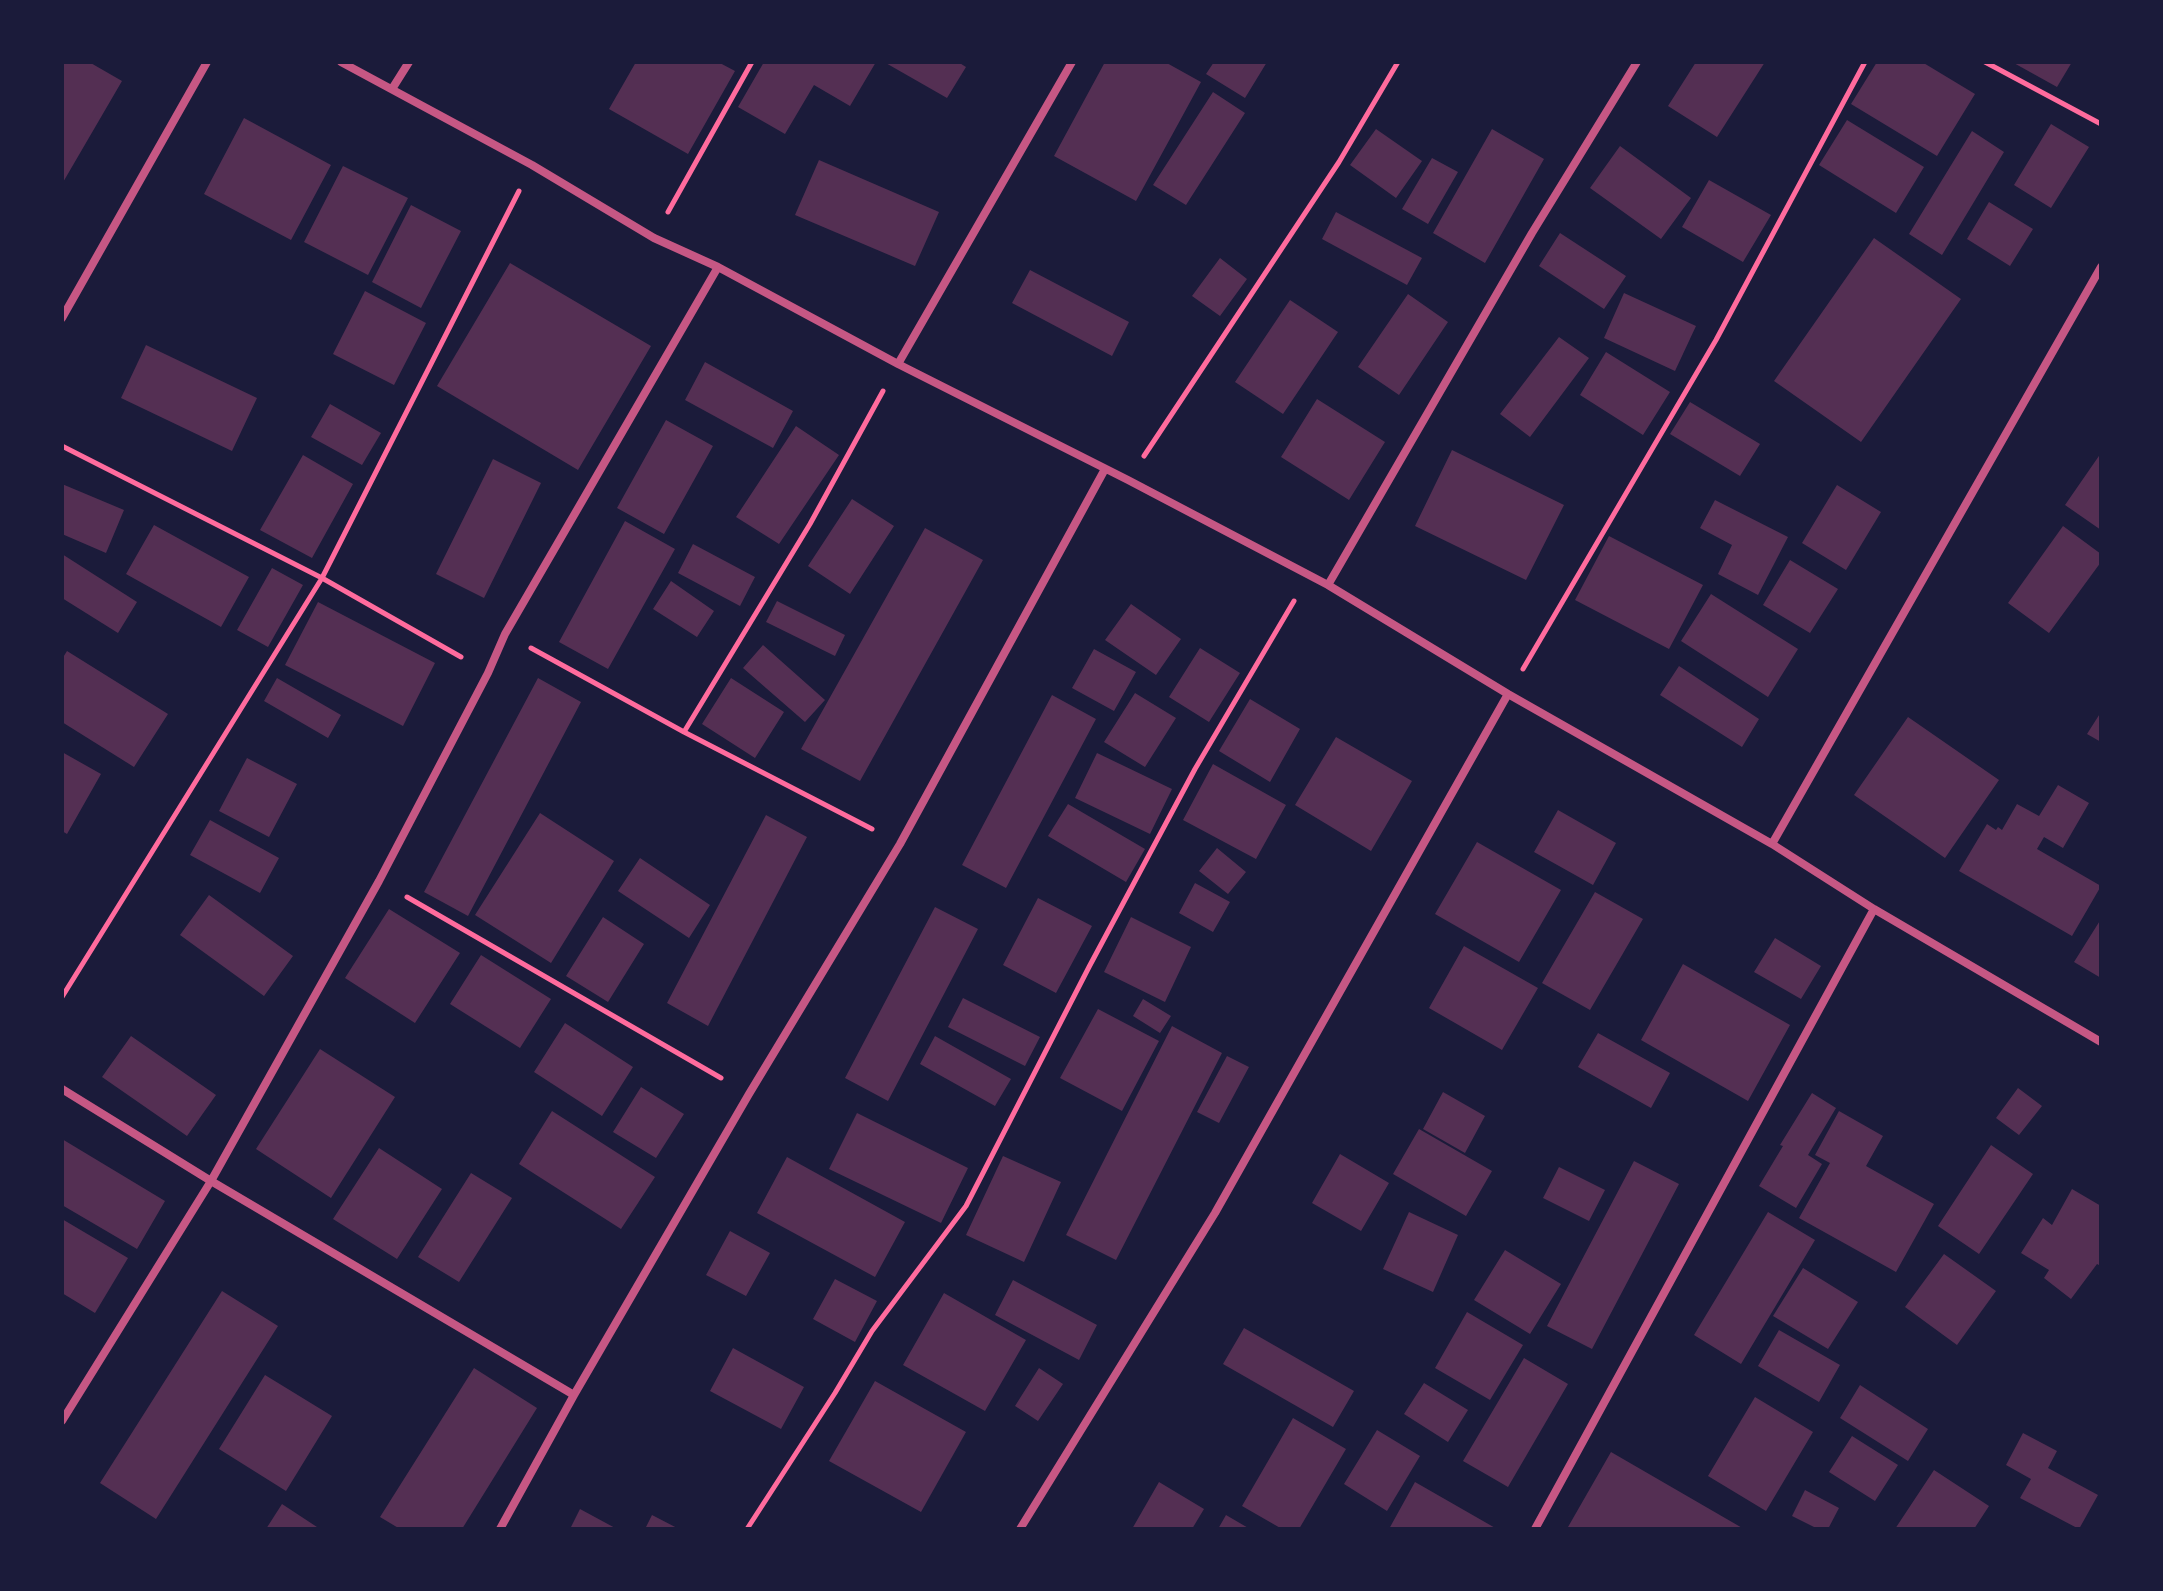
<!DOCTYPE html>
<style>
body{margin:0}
#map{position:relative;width:2163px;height:1591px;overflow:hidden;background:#1b1b3a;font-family:"Varela Round",sans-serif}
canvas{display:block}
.frame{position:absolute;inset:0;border:64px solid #1b1b3a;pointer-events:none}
</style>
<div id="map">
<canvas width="2163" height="1591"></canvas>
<div class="frame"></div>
</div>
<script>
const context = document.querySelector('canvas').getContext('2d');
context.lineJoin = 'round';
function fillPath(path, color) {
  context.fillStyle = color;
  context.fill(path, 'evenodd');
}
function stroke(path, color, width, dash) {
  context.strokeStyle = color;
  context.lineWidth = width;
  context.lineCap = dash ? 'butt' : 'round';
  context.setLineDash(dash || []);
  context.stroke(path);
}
fillPath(new Path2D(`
 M62 62H89L122 81 62 184Z
 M636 62H718L735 71 688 154 609 109Z
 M764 62H876L850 106 814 85 785 134 738 107Z
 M884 62H958L966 67 947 98Z
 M1105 62H1165L1201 82 1136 201 1054 156Z
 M1214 62H1267L1245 98 1206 74Z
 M1696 62H1765L1717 137 1668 106Z
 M1877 62H1922L1975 94 1937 156 1851 104Z
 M2012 62H2072L2057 87Z
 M1213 92 1245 113 1186 205 1153 185Z
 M244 118 331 165 291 240 204 194Z
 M1847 120 1924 167 1896 213 1819 165Z
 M2051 124 2089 147 2051 208 2014 185Z
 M1376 129 1422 161 1396 198 1350 165Z
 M1492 129 1544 159 1485 263 1433 233Z
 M1972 131 2004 152 1942 255 1909 234Z
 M1620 146 1691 198 1661 239 1590 188Z
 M1432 158 1458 172 1428 224 1402 209Z
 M819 160 939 212 915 266 795 215Z
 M343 166 408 198 368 275 304 242Z
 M1709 180 1771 215 1743 262 1682 227Z
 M1989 202 2033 229 2010 266 1967 239Z
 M411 205 461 231 421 308 372 282Z
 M1336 212 1422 258 1407 285 1322 239Z
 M1560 233 1626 276 1604 309 1539 266Z
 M1874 238 1961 299 1861 442 1774 381Z
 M1220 258 1247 279 1220 316 1192 296Z
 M510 263 651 346 578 470 437 386Z
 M1030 270 1129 322 1112 356 1012 303Z
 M365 291 426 323 394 385 333 354Z
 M1624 293 1696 326 1675 371 1604 338Z
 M1408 294 1448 322 1399 395 1358 367Z
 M1290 300 1338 332 1283 414 1235 382Z
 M1559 337 1589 358 1530 437 1500 414Z
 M146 345 257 398 232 451 121 398Z
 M1606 352 1670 392 1643 435 1580 395Z
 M705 362 793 411 773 448 685 400Z
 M1317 399 1385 442 1349 500 1281 457Z
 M1690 402 1760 444 1740 476 1670 434Z
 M330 404 381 433 362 465 311 437Z
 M666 420 713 446 664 534 617 508Z
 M796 426 839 455 779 544 736 517Z
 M1452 450 1564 505 1526 580 1415 526Z
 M2101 453V530L2065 505Z
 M303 455 353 484 312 558 260 530Z
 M493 459 541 483 484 598 436 574Z
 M62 484 124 510 106 553 62 534Z
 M1837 485 1881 512 1846 570 1802 543Z
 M852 499 894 526 850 594 808 566Z
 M1715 500 1788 537 1758 595 1718 574 1732 545 1700 528Z
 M625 521 675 549 608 669 559 642Z
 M154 525 249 577 221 627 126 574Z
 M2063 526 2101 554V562L2049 633 2008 603Z
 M925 528 983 560 860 781 801 749Z
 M1609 536 1703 585 1669 649 1575 600Z
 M693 544 755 577 740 606 678 573Z
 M62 554 137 602 118 633 62 598Z
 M1790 560 1838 589 1810 633 1763 605Z
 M272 568 303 585 268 647 237 630Z
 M671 581 714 611 697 637 653 609Z
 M1711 594 1798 649 1768 697 1681 641Z
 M777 601 845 635 835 656 766 622Z
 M318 602 435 663 403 726 285 665Z
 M1131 604 1181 639 1156 675 1105 640Z
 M763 645 825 700 805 722 743 668Z
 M1200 648 1240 673 1209 722 1169 697Z
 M1094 649 1136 672 1114 711 1072 688Z
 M67 651 168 714 134 767 62 722V659Z
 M1679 666 1759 719 1742 747 1660 695Z
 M277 678 341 715 328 738 264 701Z
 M538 678 581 702 468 916 424 892Z
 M731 678 784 712 755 758 702 724Z
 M1135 693 1176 718 1145 767 1104 742Z
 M1052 695 1096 719 1006 888 962 865Z
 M1250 699 1300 729 1270 782 1219 751Z
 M2101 712V742L2087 734Z
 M1908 717 1999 780 1945 858 1854 795Z
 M1336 737 1412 781 1371 851 1295 805Z
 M62 752 101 774 67 834 62 831Z
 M1097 753 1172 789 1150 834 1075 798Z
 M247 758 297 784 269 837 219 811Z
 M1213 764 1286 805 1256 859 1183 820Z
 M2058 785 2089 803 2063 848 2044 837 2037 849 2101 886 2072 936 1959 871 1987 824 1996 830 1998 827 2002 830 2017 804 2039 816Z
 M1068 804 1145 849 1126 882 1048 836Z
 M1558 810 1616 843 1593 885 1534 852Z
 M540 813 614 861 551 963 475 915Z
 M766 815 807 837 708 1026 667 1003Z
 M210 820 279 858 260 893 190 855Z
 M1477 842 1561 890 1519 962 1435 914Z
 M1217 848 1246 872 1228 894 1199 871Z
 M640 858 710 905 689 938 618 891Z
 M1195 883 1230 902 1213 932 1179 913Z
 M1595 892 1643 919 1590 1010 1542 983Z
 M209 895 293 956 264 996 180 935Z
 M1038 898 1092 926 1056 993 1003 965Z
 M935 907 978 929 888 1101 845 1078Z
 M389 909 460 953 415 1023 345 978Z
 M603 917 644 944 608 1002 566 976Z
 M1131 917 1191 947 1165 1002 1104 972Z
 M2101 919V978L2074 962Z
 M1775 938 1821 966 1801 999 1754 972Z
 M1464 946 1538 988 1502 1050 1429 1008Z
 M481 955 551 999 520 1048 450 1004Z
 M1683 964 1790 1025 1748 1101 1641 1040Z
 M963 998 1040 1037 1025 1066 948 1027Z
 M1143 999 1171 1016 1160 1033 1133 1016Z
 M1098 1009 1159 1041 1122 1111 1060 1078Z
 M565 1023 633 1067 602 1116 534 1072Z
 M1172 1026 1222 1053 1116 1260 1066 1235Z
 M1598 1033 1670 1073 1651 1108 1578 1067Z
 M131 1036 216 1095 187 1136 102 1077Z
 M935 1036 1011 1079 995 1106 920 1064Z
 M320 1049 395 1097 331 1198 256 1149Z
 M1227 1056 1249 1067 1219 1123 1197 1112Z
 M641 1087 684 1114 656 1158 613 1132Z
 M2018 1088 2042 1106 2019 1135 1996 1118Z
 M1443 1092 1485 1116 1465 1153 1423 1129Z
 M1812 1093 1836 1108 1808 1155 1822 1164 1796 1208 1759 1186 1783 1146 1780 1145Z
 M552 1111 655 1177 621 1229 519 1164Z
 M1839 1111 1883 1136 1866 1166 1934 1204 1896 1272 1799 1218 1830 1163 1815 1155Z
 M857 1113 968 1168 941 1223 829 1169Z
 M1419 1129 1492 1171 1466 1216 1393 1174Z
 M62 1139 165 1201 137 1249 62 1205Z
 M1991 1145 2033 1174 1979 1254 1938 1226Z
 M379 1148 442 1189 397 1259 333 1219Z
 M1340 1154 1389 1183 1361 1231 1312 1203Z
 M1003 1156 1061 1182 1024 1262 966 1235Z
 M787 1157 905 1222 875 1277 757 1213Z
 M1634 1161 1679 1184 1592 1349 1547 1326Z
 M1559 1167 1605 1190 1589 1221 1543 1198Z
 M471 1173 512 1198 459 1282 418 1257Z
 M2072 1189 2101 1206V1266L2097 1264 2071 1299 2044 1278 2049 1270 2021 1253 2043 1218 2052 1225Z
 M1409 1212 1458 1235 1433 1292 1383 1269Z
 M1768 1212 1815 1240 1741 1364 1694 1335Z
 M62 1219 128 1258 95 1313 62 1293Z
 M730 1231 770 1253 746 1296 706 1275Z
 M1505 1250 1561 1284 1530 1334 1474 1300Z
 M1944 1254 1996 1291 1957 1345 1905 1307Z
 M1803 1268 1858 1302 1828 1349 1773 1316Z
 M835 1279 877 1301 855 1342 813 1319Z
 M1013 1280 1097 1325 1079 1360 995 1315Z
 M222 1291 278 1326 156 1519 100 1483Z
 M944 1293 1026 1340 985 1411 903 1365Z
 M1467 1312 1523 1345 1490 1400 1435 1368Z
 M1244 1328 1354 1391 1333 1427 1223 1364Z
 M1779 1330 1840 1365 1819 1402 1758 1366Z
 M733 1348 804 1387 781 1429 710 1391Z
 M1524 1358 1568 1384 1508 1487 1463 1461Z
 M474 1368 537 1408 462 1529H400L380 1517Z
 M1039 1368 1063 1384 1038 1421 1015 1406Z
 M265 1375 332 1416 286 1491 219 1449Z
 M875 1381 966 1432 921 1512 829 1461Z
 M1424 1383 1468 1410 1448 1442 1404 1414Z
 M1860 1385 1928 1429 1908 1461 1840 1418Z
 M1755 1397 1813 1432 1766 1511 1708 1476Z
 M1293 1418 1346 1449 1299 1529H1282L1242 1506Z
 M1377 1430 1420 1456 1387 1511 1344 1484Z
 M2023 1433 2057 1451 2048 1468 2098 1495 2079 1529 2020 1498 2031 1479 2006 1465Z
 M1852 1436 1898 1465 1875 1501 1829 1472Z
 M1611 1452 1744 1529H1572L1568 1527Z
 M1934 1470 1989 1506 1974 1529H1895Z
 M1159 1482 1204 1509 1192 1529H1132Z
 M1415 1482 1497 1529H1389Z
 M1805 1490 1839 1508 1828 1529H1818L1792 1516Z
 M282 1504 320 1529H266Z
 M580 1509 617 1529H570Z
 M652 1515 679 1529H645Z
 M1226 1515 1250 1529H1218Z`), '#542f53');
stroke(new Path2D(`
 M1985 62 2101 124
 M668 212 752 62
 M62 446 322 578 461 657
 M1144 456 1339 162 1398 62
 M531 648 684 732 872 829
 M1523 669 1716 340 1865 62
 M684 732 810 524 883 391
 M407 897 721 1078
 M62 997 322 578 519 191
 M747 1529 835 1393 872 1331 966 1206 1089 967 1195 769 1294 601`), '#ff6b9d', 5);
stroke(new Path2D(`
 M341 62 532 165 654 238 718 267 898 364 1128 480 1328 585 1508 694 1772 844 1874 909 2101 1042
 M392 89 409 62
 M62 318 207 62
 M898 364 1072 62
 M1328 585 1532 233 1637 62
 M1772 844 2101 267
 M62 1089 211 1181 574 1395
 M62 1421 211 1181 379 881 488 673 505 634 718 267
 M500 1529 574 1395 749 1094 900 844 1105 469
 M1020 1529 1215 1213 1508 694
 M1535 1529 1874 909`), '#c65784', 8);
</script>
